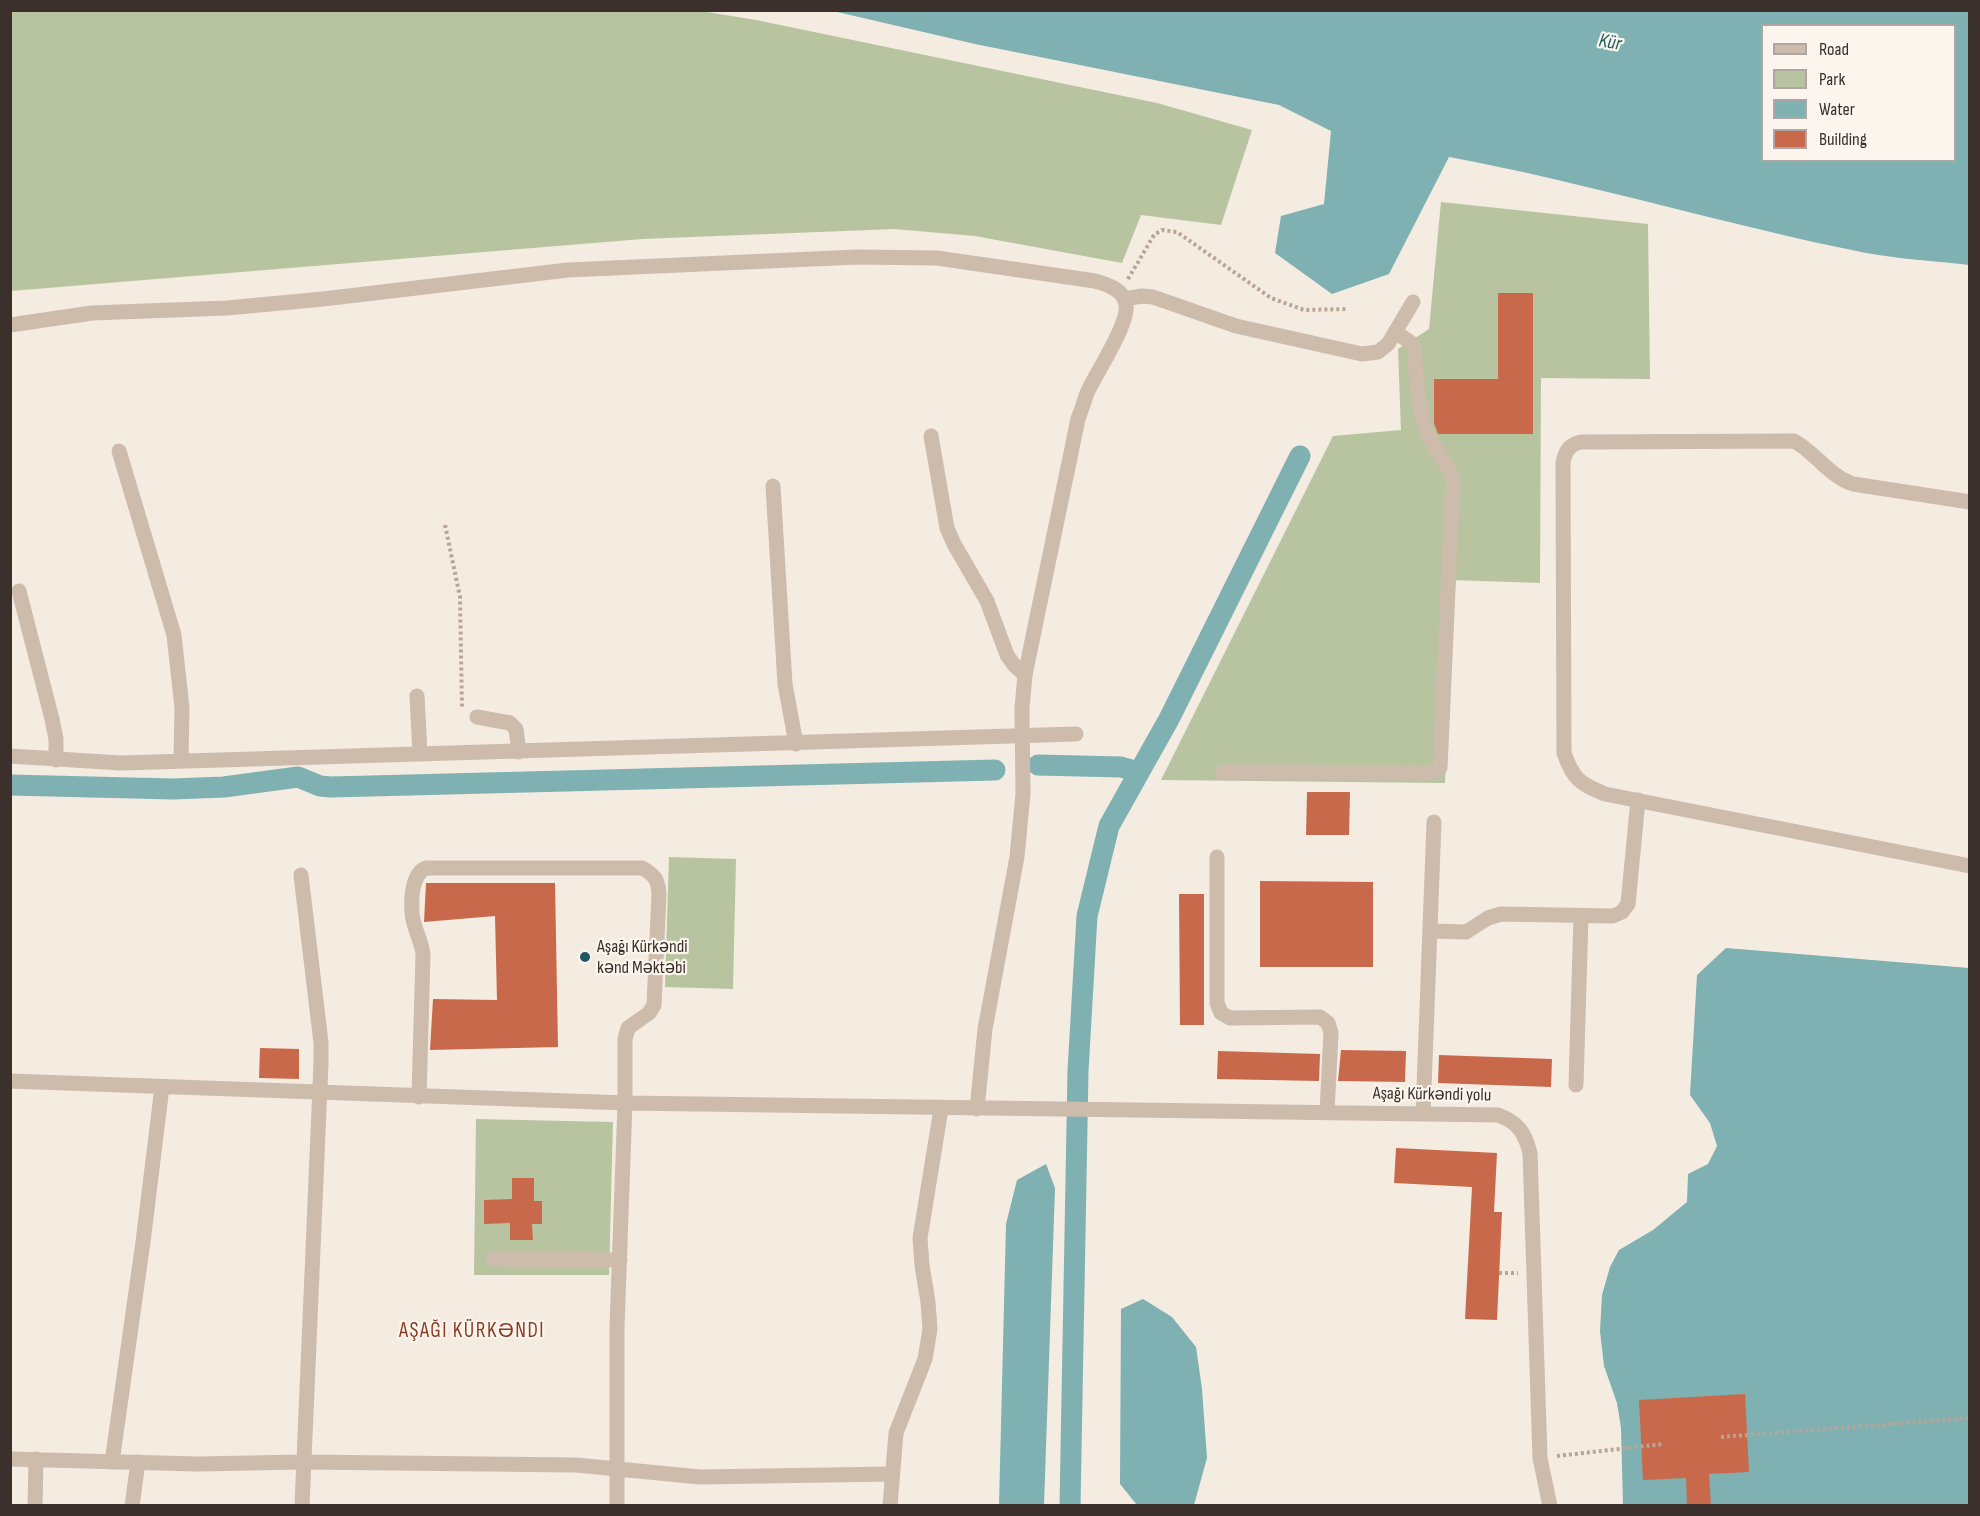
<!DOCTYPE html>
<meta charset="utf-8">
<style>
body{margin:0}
#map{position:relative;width:1980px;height:1516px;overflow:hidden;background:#f4ebe1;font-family:"Sofia Sans Condensed",sans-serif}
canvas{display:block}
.frame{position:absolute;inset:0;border:12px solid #3b302b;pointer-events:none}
.legend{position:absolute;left:1761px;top:24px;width:195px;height:138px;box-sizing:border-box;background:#fbf5ee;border:2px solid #aea6a0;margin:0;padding:8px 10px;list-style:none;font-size:18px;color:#3b302b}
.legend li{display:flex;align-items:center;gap:12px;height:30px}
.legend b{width:30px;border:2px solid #aea6a0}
</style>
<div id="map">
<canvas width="1980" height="1516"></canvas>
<div class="frame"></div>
<ul class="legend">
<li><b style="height:8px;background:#cdbbac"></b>Road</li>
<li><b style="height:16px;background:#b8c4a0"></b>Park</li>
<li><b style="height:16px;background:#7fb0b2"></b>Water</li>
<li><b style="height:16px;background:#c8694b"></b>Building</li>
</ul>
</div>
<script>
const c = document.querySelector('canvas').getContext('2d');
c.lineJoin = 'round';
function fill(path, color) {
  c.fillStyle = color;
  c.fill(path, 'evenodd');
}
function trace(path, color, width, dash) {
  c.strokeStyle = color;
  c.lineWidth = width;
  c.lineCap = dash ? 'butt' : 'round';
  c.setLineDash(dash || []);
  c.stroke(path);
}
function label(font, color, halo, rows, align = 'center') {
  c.font = font + ' "Sofia Sans Condensed",sans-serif';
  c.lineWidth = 4.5;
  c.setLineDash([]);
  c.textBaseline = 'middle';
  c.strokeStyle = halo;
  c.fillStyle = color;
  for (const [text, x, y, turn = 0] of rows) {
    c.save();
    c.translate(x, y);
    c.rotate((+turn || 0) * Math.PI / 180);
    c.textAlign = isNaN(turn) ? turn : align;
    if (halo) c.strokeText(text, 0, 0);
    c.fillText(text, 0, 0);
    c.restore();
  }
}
const green = new Path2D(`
 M11,10L701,11L756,20L1157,103L1252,130L1221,225L1141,215L1122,263L975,236L894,229L642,239L11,291Z
 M1441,202L1648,224L1650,379L1541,378L1540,583L1452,580L1445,783L1161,780L1333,436L1401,430L1398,349L1429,329Z
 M669,857L736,859L733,989L665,987Z
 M476,1119L613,1122L609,1275H474Z`);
const water = new Path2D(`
 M833,11H1969V265C1935,261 1899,259 1866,253C1726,225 1589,183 1449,157L1389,274L1332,294L1275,253L1281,216L1324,204L1331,131L1279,105L975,44ZM1762,26H1954V160H1762Z
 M1726,948L1969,968V1505H1623L1621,1428L1617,1403L1604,1366L1600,1331L1602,1295L1610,1267L1619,1250L1653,1230L1687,1202L1688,1174L1708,1164L1717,1146L1710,1123L1690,1095L1697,975Z
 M1046,1164L1055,1188L1044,1505H999L1006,1224L1017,1180Z
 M1143,1299L1172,1317L1196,1347L1202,1389L1207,1458L1194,1505H1137L1120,1484L1121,1309Z`);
const canal = new Path2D(`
 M1038,765L1121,767L1139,772
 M10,785L173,789L224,787L298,777L320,786L331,787L995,770
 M1070,1506L1078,1071L1087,916L1109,826L1169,719L1300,456`);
const building = new Path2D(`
 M1498,293H1533V434H1438L1434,423V379H1498Z
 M1307,792H1350L1349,835H1306Z
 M1260,881L1373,882V967H1260Z
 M426,883H555L558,1047L430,1050L433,999L497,1000L495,916L424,922Z
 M1179,894H1204V1025H1180Z
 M260,1048L299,1049V1079L259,1078Z
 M1341,1050L1406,1051L1405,1082L1338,1081Z
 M1218,1051L1320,1054L1319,1081L1217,1079Z
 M1439,1055L1552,1059L1551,1087L1438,1083Z
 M1396,1148L1497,1153L1494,1212H1502L1497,1320L1465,1319L1472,1187L1394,1183Z
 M512,1178H534V1201H542V1224H532L533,1240H510V1223L484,1224V1200L512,1199Z
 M1745,1394L1749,1472L1709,1474L1711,1506H1687L1686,1478L1643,1480L1639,1400Z`);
const path = new Path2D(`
 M1128,279L1154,235L1162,230L1177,232L1271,298L1304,310L1348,309
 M445,525L460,597L462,708
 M1499,1273H1518
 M1721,1437L1970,1418
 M1557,1456L1663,1444`);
const minor = new Path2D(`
 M1124,299L1142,296L1153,297L1236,326L1362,354L1378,352L1388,344L1413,302
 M10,325L92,313L227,308L323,299L568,270L857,257L937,258L1095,281C1106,284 1125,290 1126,305C1129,324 1096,373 1087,393C1084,402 1081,411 1078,419L1025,675L1022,708L1023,794L1017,857L985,1029L977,1109
 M931,436L947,528L954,544L987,601L1007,655L1014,665L1025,675
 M119,451L174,635L182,708L181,761
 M773,486L785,684L796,744
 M1970,502L1853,484C1829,476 1816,453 1794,441L1581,442C1569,445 1566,450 1563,462L1564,753C1573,779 1580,784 1605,794L1970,866
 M19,591L52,719L56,739V760
 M417,696L420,754
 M477,717L510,723L516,729L519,752
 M10,756L121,763L1076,734
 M1222,772L1427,773L1435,772L1440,768L1453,479C1448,462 1434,450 1427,433C1417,407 1417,376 1414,348L1410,342L1395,332
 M1217,857V1003L1221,1013L1230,1018L1320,1017L1328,1023L1331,1033L1327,1112
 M301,875L321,1043V1063L302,1506
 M1430,931L1466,932L1488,918L1501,914L1613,916L1622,912L1628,904L1638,800
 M10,1081L625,1103L1498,1115C1518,1122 1525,1133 1530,1153L1540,1458L1550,1506
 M1576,1085L1581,916
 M419,1097L423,955C422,940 412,926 412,912C411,898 412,874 426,868H642C655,875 658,880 659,894L654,1005L649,1013L628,1028L625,1039V1103L617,1327V1506
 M1423,1114L1434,822
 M493,1259L620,1260
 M10,1459L197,1464L303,1462L576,1465L700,1477L891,1474
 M112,1462L143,1242L162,1087
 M35,1506L36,1459
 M132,1506L138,1462
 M890,1506L896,1433L925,1359L930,1329L928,1302L922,1265L920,1238L941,1109`);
const markers = [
 [585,957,6,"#1f5a5e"]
];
const poiNames = [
 ["Aşağı Kürkəndi",597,947],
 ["kənd Məktəbi",597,968]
];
const streetNames = [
 ["Aşağı Kürkəndi yolu",1432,1095,1]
];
const waterNames = [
 ["Kür",1610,43,10]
];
const quarterNames = [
 ["AŞAĞI KÜRKƏNDI",472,1332]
];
fill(green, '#b8c4a0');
fill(water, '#7fb0b2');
trace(canal, '#7fb0b2', 21);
fill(building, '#c8694b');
trace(path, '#b9a596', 4, [3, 3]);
trace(minor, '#cdbbac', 15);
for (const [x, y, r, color] of markers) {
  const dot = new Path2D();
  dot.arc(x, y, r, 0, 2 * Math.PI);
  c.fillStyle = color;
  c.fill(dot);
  trace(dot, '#fbf5ee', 2);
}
label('18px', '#3b302b', '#fbf5ee', poiNames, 'left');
label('18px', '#3b302b', '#fbf5ee', streetNames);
label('italic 20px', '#1f5a5e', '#fbf5ee', waterNames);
c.letterSpacing = '1.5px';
label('21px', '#8c3b22', '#fbf5ee', quarterNames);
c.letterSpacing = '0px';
</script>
